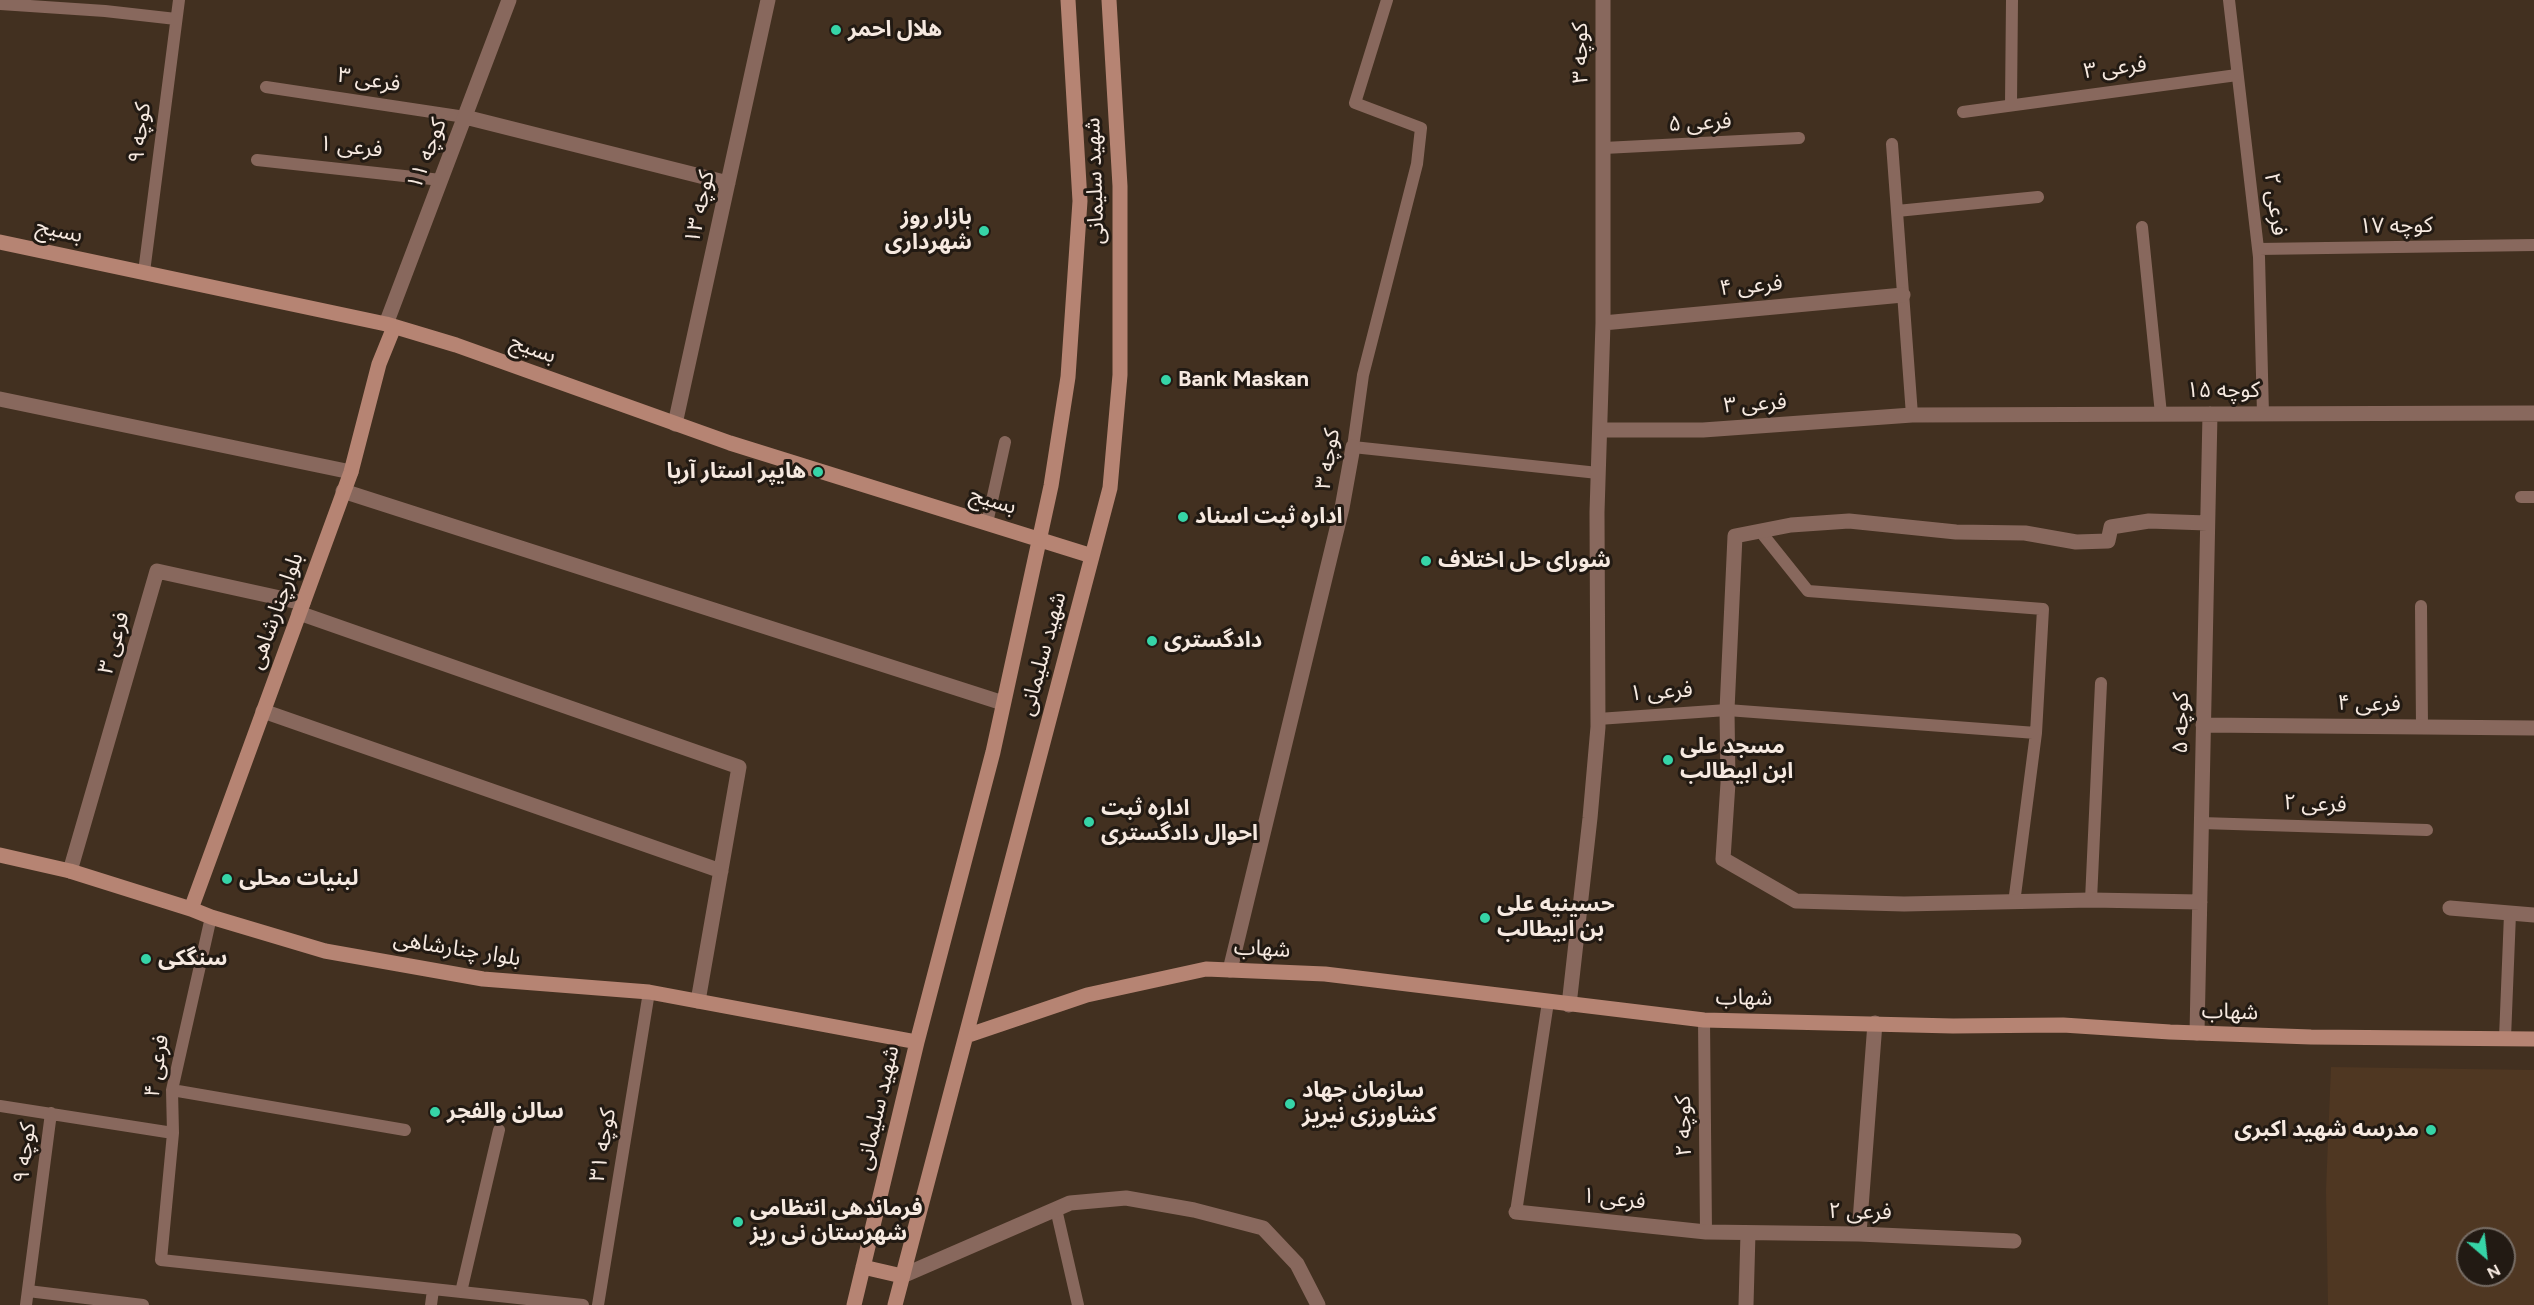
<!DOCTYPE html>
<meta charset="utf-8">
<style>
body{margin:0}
#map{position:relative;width:2534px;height:1305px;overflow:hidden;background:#423020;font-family:Figtree,sans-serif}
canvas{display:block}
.north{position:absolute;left:2456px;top:1227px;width:60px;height:60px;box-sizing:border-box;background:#221a13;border:2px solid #776d65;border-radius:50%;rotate:152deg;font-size:16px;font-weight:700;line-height:24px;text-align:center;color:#f6e9e0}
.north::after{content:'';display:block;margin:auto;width:21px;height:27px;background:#36d4a7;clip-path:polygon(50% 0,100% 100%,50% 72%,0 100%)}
</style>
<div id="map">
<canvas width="2534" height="1305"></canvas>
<div class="north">N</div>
</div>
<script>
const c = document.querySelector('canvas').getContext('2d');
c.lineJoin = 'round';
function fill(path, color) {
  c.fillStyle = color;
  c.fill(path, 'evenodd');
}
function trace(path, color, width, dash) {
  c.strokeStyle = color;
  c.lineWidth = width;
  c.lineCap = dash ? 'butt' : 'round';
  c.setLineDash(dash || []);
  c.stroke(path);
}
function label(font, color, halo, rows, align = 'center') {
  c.font = font + ' Figtree,"Noto Sans Arabic",sans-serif';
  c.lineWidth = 6;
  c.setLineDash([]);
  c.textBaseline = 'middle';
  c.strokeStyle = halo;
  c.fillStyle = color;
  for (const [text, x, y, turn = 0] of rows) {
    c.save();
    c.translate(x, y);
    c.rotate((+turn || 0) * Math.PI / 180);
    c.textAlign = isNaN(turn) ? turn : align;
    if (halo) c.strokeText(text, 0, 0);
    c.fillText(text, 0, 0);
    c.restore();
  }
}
const built = new Path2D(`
 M2331,1067L2534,1070V1305H2328L2326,1190ZM2468,1239H2504V1275H2468Z`);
const lane = new Path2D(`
 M1387,0L1355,103L1421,128L1417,164L1363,375L1353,447L1598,473
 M2229,0L2259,257L2263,414
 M0,4L105,11L176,19
 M266,87L465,117
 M2011,104L2012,0
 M1963,112L2237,75
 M1892,144L1912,415
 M1604,148L1799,138
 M257,160L441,180
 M1897,211L2038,197
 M2142,227L2161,414
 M2258,249L2534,245
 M144,272L179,0
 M2521,497H2534
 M987,523L1005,442
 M1760,531L1808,591L2043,609L2036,733L2014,903
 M2421,606L2422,727
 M1598,719L1727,710L2036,733
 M2201,823L2427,830
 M2091,900L2101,683
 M211,917L172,1090L173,1133L161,1260L583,1305
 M1704,1020L1706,1232
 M2505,1038L2510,914
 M172,1090L405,1130
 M0,1106L173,1133
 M1056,1209L1078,1305
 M1516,1212L1548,1002
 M28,1291L143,1305
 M461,1292L499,1130
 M26,1305L51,1113
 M431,1305L433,1290
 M598,1305L649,992`);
const street = new Path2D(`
 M465,117L728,183
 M1603,323L1903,295
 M386,324L509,0
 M0,399L351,472
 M675,424L768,0
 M1600,430H1703L1912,415L2534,413
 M343,491L1003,703
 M299,613L739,767L698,1001
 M263,711L721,871
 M2203,725L2534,728
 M70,871L157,571L303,603
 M2200,902L2091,900L1904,904L1796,901L1723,859L1728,783L1727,710L1735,536L1791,525L1849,521L1956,532L2025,533L2076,542L2108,541L2111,527L2149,521L2207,523
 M2450,908L2534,915
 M1230,970L1342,508L1353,447
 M1569,1005L1590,818L1598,727L1597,512L1603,323V0
 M2197,1033L2210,414
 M1516,1212L1706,1232L1859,1234L2014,1241
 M1859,1234L1875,1023
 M902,1276L1070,1203L1126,1198L1194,1210L1263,1228L1297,1264L1318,1305
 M1746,1305L1748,1233`);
const secondary = new Path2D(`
 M0,242L386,324L456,345L730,443L1092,556
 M0,855L70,871L191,909L211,917L325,951L483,979L649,992L917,1042
 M191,909L351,472L379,364L394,327
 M966,1036L1087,995L1206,969L1325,974L1704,1020L1953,1026L2063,1025L2170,1032L2311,1037L2534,1039
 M863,1267L902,1276
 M854,1305L917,1042L993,752L1051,486L1068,377L1080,201L1068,0
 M895,1305L1110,488L1120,375V186L1109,0`);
const markers = [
 [836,30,6,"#36d4a7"],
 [984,231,6,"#36d4a7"],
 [1166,380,6,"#36d4a7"],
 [818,472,6,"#36d4a7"],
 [1183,517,6,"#36d4a7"],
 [1426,561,6,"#36d4a7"],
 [1152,641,6,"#36d4a7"],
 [1668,760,6,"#36d4a7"],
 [1089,822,6,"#36d4a7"],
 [227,879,6,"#36d4a7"],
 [1485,918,6,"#36d4a7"],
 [146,959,6,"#36d4a7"],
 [1290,1104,6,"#36d4a7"],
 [435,1112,6,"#36d4a7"],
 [2431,1130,6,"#36d4a7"],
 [738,1222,6,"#36d4a7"]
];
const poiNames = [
 ["هلال احمر",848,30],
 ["بازار روز",972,218,"right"],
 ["شهرداری",972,243,"right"],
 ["Bank Maskan",1178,380],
 ["هایپر استار آریا",806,472,"right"],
 ["اداره ثبت اسناد",1195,517],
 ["شورای حل اختلاف",1438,561],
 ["دادگستری",1164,641],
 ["مسجد علی",1680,747],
 ["ابن ابیطالب",1680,772],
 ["اداره ثبت",1101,809],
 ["احوال دادگستری",1101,834],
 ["لبنیات محلی",239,879],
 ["حسینیه علی",1497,905],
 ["بن ابیطالب",1497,930],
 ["سنگکی",158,959],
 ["سازمان جهاد",1302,1091],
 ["کشاورزی نیریز",1302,1116],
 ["سالن والفجر",447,1112],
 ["مدرسه شهید اکبری",2419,1130,"right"],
 ["فرماندهی انتظامی",750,1209],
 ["شهرستان نی ریز",750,1234]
];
const streetNames = [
 ["کوچه ۳",1581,53,-90],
 ["فرعی ۳",2115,68,-7],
 ["فرعی ۳",369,80,9],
 ["فرعی ۵",1700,123,-3],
 ["کوچه ۹",140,133,-83],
 ["فرعی ۱",351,147,6],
 ["کوچه ۱۱",427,154,-69],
 ["شهید سلیمانی",1095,181,-92],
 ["فرعی ۲",2275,204,83],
 ["کوچه ۱۳",700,207,-78],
 ["کوچه ۱۷",2396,226,-1],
 ["بسیج",59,231,12],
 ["فرعی ۴",1751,286,-5],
 ["بسیج",533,349,20],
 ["کوچه ۱۵",2223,391],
 ["فرعی ۳",1755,404,-4],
 ["کوچه ۳",1328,459,-81],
 ["بسیج",993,501,17],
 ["بلوارچنارشاهی",276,611,-70],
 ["فرعی ۳",114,643,-74],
 ["شهید سلیمانی",1043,654,-75],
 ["فرعی ۱",1661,692,-4],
 ["فرعی ۴",2369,704,1],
 ["کوچه ۵",2181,723,-89],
 ["فرعی ۲",2315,804,2],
 ["بلوار چنارشاهی",457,949,9],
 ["شهاب",1262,949,3],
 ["شهاب",1744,998,1],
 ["شهاب",2230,1012,2],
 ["فرعی ۴",157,1066,-81],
 ["شهید سلیمانی",878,1108,-77],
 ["کوچه ۲",1684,1126,-91],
 ["کوچه ۳۱",603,1145,-81],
 ["کوچه ۹",25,1153,-83],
 ["فرعی ۱",1614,1199,6],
 ["فرعی ۲",1860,1212,1]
];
fill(built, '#4f3722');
trace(lane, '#88685d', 12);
trace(street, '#88685d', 15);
trace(secondary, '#b68473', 15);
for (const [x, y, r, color] of markers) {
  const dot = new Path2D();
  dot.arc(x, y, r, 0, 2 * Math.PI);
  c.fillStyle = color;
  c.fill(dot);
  trace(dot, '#221a13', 2);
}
label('bold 22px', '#f6e9e0', '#221a13', poiNames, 'left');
label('22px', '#f6e9e0', '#221a13', streetNames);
</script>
